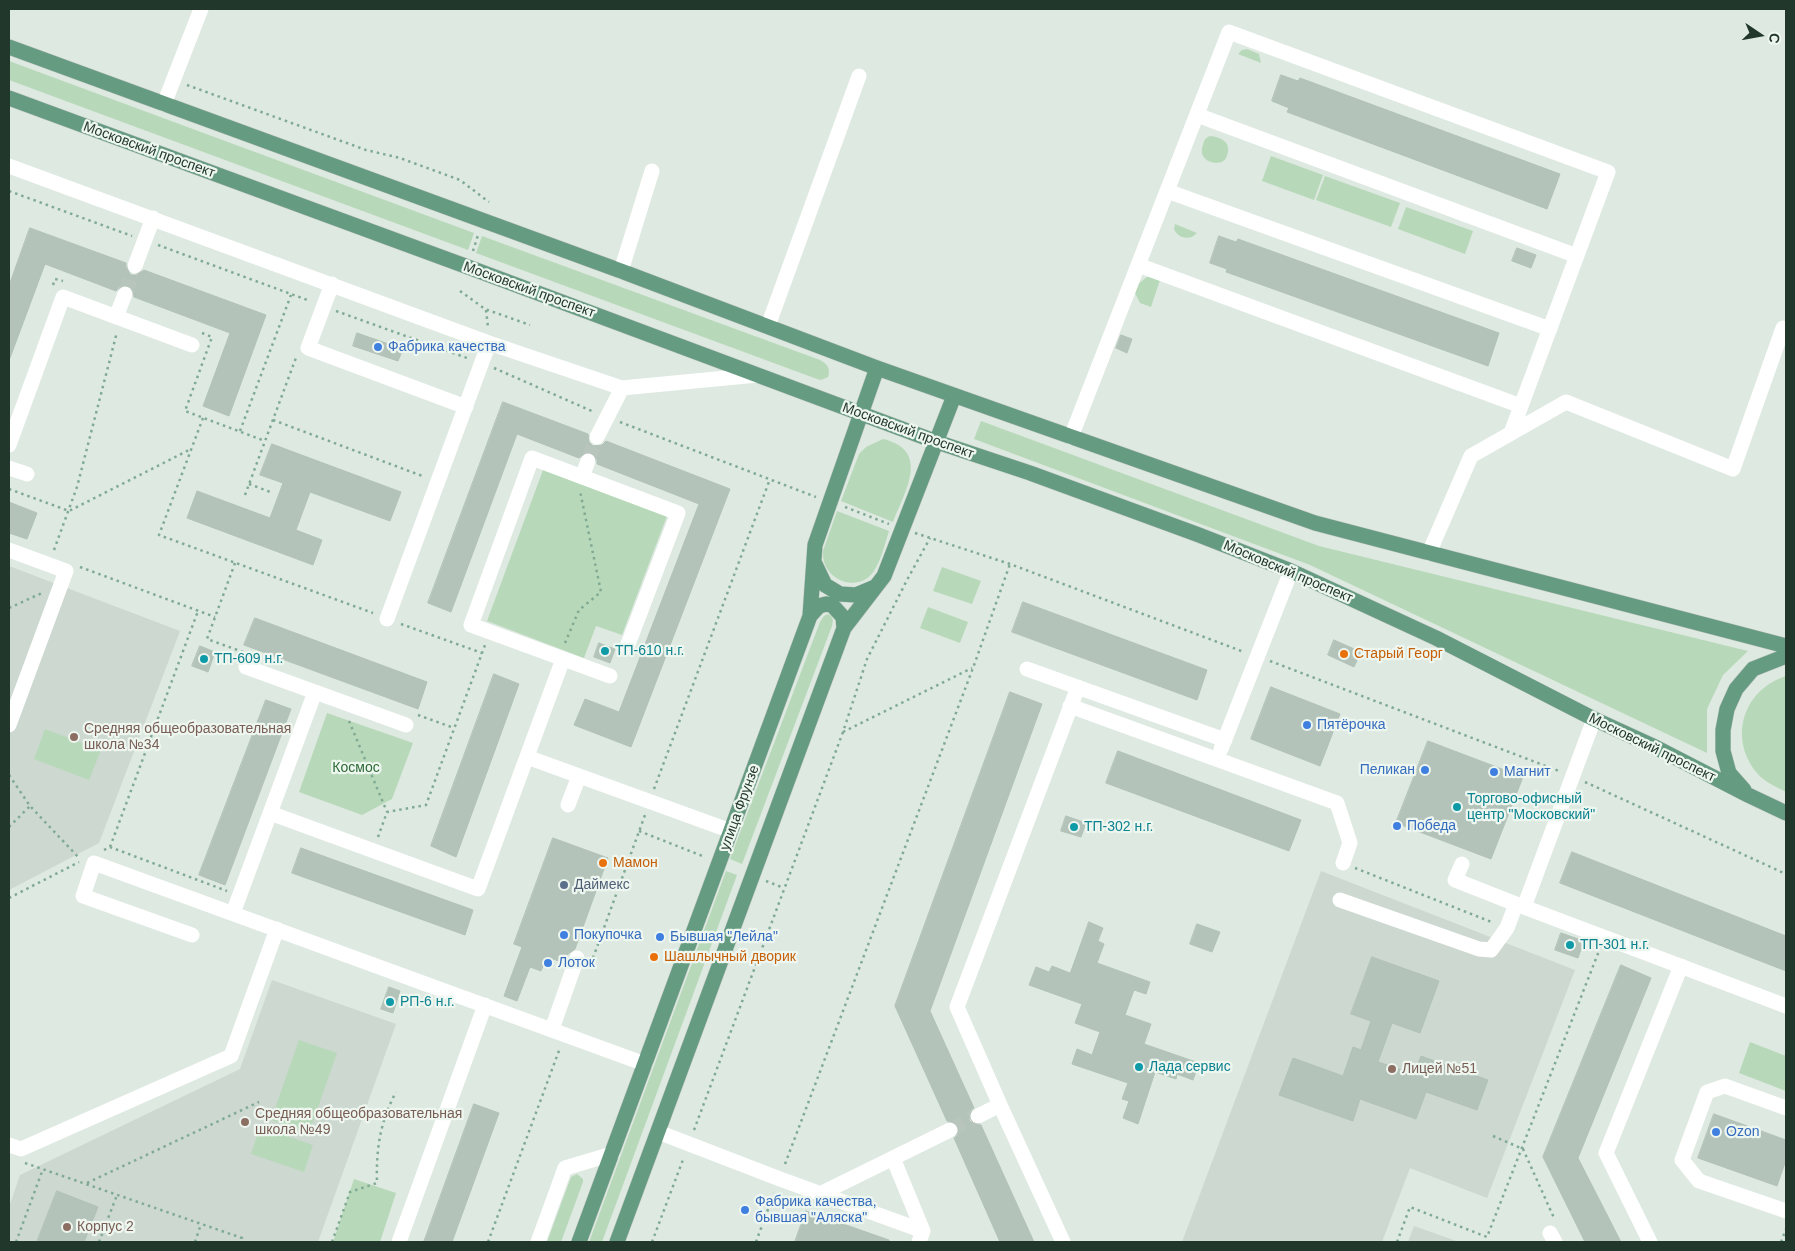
<!DOCTYPE html>
<meta charset="utf-8">
<style>
body{margin:0}
#map{position:relative;width:1795px;height:1251px;overflow:hidden;background:#dee9e1;font-family:Helvetica,sans-serif}
canvas{display:block}
.frame{position:absolute;inset:0;border:10px solid #21372c;pointer-events:none}
.north{position:absolute;left:1735px;top:10px;width:50px;height:50px;-webkit-text-stroke:4px #eef6f0;paint-order:stroke;rotate:102deg;font-size:14px;font-weight:700;line-height:20px;text-align:center;color:#21372c}
.north::after{content:'';display:block;margin:auto;width:18px;height:22px;background:#21372c;clip-path:polygon(50% 0,100% 100%,50% 72%,0 100%)}
</style>
<div id="map">
<canvas width="1795" height="1251"></canvas>
<div class="frame"></div>
<div class="north">С</div>
</div>
<script>
const c = document.querySelector('canvas').getContext('2d');
c.lineJoin = 'round';
function fill(path, color) {
  c.fillStyle = color;
  c.fill(path, 'evenodd');
}
function trace(path, color, width, dash) {
  c.strokeStyle = color;
  c.lineWidth = width;
  c.lineCap = dash ? 'butt' : 'round';
  c.setLineDash(dash || []);
  c.stroke(path);
}
function label(font, color, halo, rows, align = 'center') {
  c.font = font + ' Helvetica,sans-serif';
  c.lineWidth = 4.5;
  c.setLineDash([]);
  c.textBaseline = 'middle';
  c.strokeStyle = halo;
  c.fillStyle = color;
  for (const [text, x, y, turn = 0] of rows) {
    c.save();
    c.translate(x, y);
    c.rotate((+turn || 0) * Math.PI / 180);
    c.textAlign = isNaN(turn) ? turn : align;
    if (halo) c.strokeText(text, 0, 0);
    c.fillText(text, 0, 0);
    c.restore();
  }
}
const built = new Path2D(`
 M9,566L180,631L99,843L9,890Z
 M1321,871L1575,970L1487,1198L1410,1168L1382,1242H1182Z
 M272,980L396,1024L318,1242H9V1207L20,1175L240,1069Z
 M1414,1226L1459,1242H1408Z`);
const green = new Path2D(`
 M1247,49L1259,54L1261,63L1238,54L1242,50Z
 M9,61L474,233L468,250L9,80Z
 M1210,136C1223,137 1233,144 1226,158C1221,168 1196,162 1203,145C1204,140 1205,138 1210,136Z
 M1271,156L1323,175L1314,200L1262,181Z
 M1325,176L1400,203L1391,227L1316,200Z
 M1406,207L1473,231L1465,254L1398,229Z
 M1175,224L1197,233L1192,237C1184,239 1178,237 1174,229Z
 M482,236L820,360C827,364 831,368 828,377L821,380L817,379L476,253Z
 M1147,277H1151L1160,280L1151,307L1140,303L1135,293L1138,284Z
 M981,421L1319,546L1748,651L1723,675L1707,709V753L1310,565L974,439Z
 M883,439C931,450 905,492 893,522L841,501L859,454L866,447Z
 M543,470L667,516L622,635L596,626L584,658L487,621Z
 M837,511L889,531C885,544 881,560 874,571C859,594 821,581 823,551Z
 M942,567L981,581L972,604L933,591Z
 M928,607L968,622L960,643L920,628Z
 M828,614L831,616L833,620L832,626L742,864L730,859L820,622L824,616Z
 M1786,676V792C1777,787 1764,782 1757,773C1728,738 1743,690 1786,676Z
 M327,713L413,743L392,799L362,815L299,792Z
 M45,729L101,750L89,780L34,759Z
 M726,871L737,875L602,1242H589Z
 M299,1040L337,1053L309,1133L271,1120Z
 M1750,1042L1786,1056V1091L1739,1073Z
 M260,1127L313,1145L304,1172L251,1154Z
 M577,1174L583,1179V1182L561,1242H547L571,1177Z
 M354,1179L396,1193L380,1242H333Z`);
const building = new Path2D(`
 M1281,75L1298,81L1300,78L1560,174L1547,209L1287,112L1289,108L1272,101Z
 M30,228L126,263V268L131,275H137L144,270L266,315L229,416L203,406L230,333L134,297L133,289L128,285L120,286L116,291L45,264L10,358H9V286Z
 M1219,236L1236,242L1238,239L1499,333L1488,366L1226,272L1227,269L1210,263Z
 M1517,248L1536,255L1531,268L1512,261Z
 M357,333L403,349L398,361L353,346Z
 M1121,335L1132,339L1127,353L1116,348Z
 M503,402L588,434L589,442L593,446L602,445L606,441L730,489L631,747L574,725L585,699L619,712L699,504L597,464V459L592,452H586L579,458L517,434L451,612L428,603Z
 M272,444L401,492L390,521L310,492L296,530L322,540L313,565L187,518L197,491L270,518L283,483L260,475Z
 M9,502L37,513L27,539L9,533Z
 M1023,602L1207,670L1197,700L1012,632Z
 M255,618L427,682L418,709L244,645Z
 M1334,640L1361,652L1354,667L1328,655Z
 M599,643L615,649L610,663L594,657Z
 M200,646L215,652L208,672L192,666Z
 M494,674L519,684L456,857L431,846Z
 M1271,687L1340,714L1320,766L1251,739Z
 M1010,692L1042,704L930,1011L974,1108L970,1111L969,1120L973,1124L981,1125L1034,1242H1000L954,1138L958,1135L959,1126L955,1122L947,1121L895,1006Z
 M266,700L291,709L225,885L199,875Z
 M1428,741L1523,777L1491,859L1396,823Z
 M1118,751L1301,820L1289,851L1106,783Z
 M1066,816L1086,823L1081,837L1061,831Z
 M553,838L608,858L575,949L568,954L565,963L547,957L541,971L530,967L517,1001L504,996L522,947L514,944Z
 M301,848L473,910L465,935L292,873Z
 M1572,852L1786,936V971L1560,883Z
 M1089,922L1103,928L1098,941L1104,944L1097,963L1150,982L1146,994L1134,990L1125,1015L1151,1024L1144,1044L1199,1063L1193,1080L1177,1074L1176,1079L1155,1072L1138,1124L1123,1118L1129,1101L1122,1099L1128,1083L1072,1064L1077,1049L1092,1055L1100,1032L1075,1023L1082,1004L1029,985L1036,967L1049,972L1052,966L1070,973Z
 M1197,924L1220,932L1212,952L1190,944Z
 M1561,933L1584,941L1578,958L1555,950Z
 M1372,957L1439,981L1420,1033L1392,1023L1378,1062L1414,1074L1421,1056L1488,1080L1477,1110L1426,1092L1416,1119L1360,1099L1353,1121L1279,1095L1293,1058L1343,1076L1353,1047L1361,1050L1371,1021L1351,1014Z
 M1621,965L1651,978L1578,1158L1621,1242H1585L1543,1157Z
 M389,987L400,991L393,1013L381,1009Z
 M474,1104L499,1113L452,1242H424Z
 M1714,1114L1786,1140V1160L1777,1186L1698,1158Z
 M57,1191L98,1207L84,1242H37Z
 M806,1211L889,1240V1242H795Z`);
const minorTunnel = new Path2D(`
 M125,294L135,266
 M588,461L597,437
 M950,1130L978,1116`);
const path = new Path2D(`
 M187,85L366,150L400,158L460,180L489,202
 M9,191L132,236
 M158,245L310,301
 M473,251L478,235
 M53,285L55,279L63,281
 M460,291L485,309L530,325
 M486,310L488,327
 M336,311L467,358
 M202,333L212,337L185,411L265,441
 M494,368L594,412
 M203,418L159,535L373,613
 M273,420L425,477
 M620,422L816,497
 M240,431L291,295
 M249,484L273,493
 M9,489L69,511L191,449
 M245,495L297,355
 M845,507L889,524
 M915,533L1010,564L1244,652
 M54,550L77,487L117,332
 M235,563L207,639L243,652
 M80,567L215,617
 M9,608L42,593
 M401,624L482,653
 M565,643L579,610L601,592L580,491
 M1270,661L1559,771
 M418,715L454,728
 M349,721L387,812
 M843,732L972,668
 M9,775L30,806L80,859
 M1585,782L1786,874
 M654,789L770,479
 M9,827L30,806
 M639,831L705,857
 M378,837L387,812L426,805L485,645
 M110,847L198,611
 M104,850L110,847L227,891
 M1355,868L1494,923
 M766,881L784,888
 M9,898L79,862
 M593,958L645,815
 M694,1130L843,732L867,659L907,580L930,538
 M1493,1136L1523,1149L1554,1218
 M25,1163L242,1238L240,1242
 M785,1164L973,668L1010,564
 M87,1183L259,1102
 M16,1242L43,1169
 M99,1242L117,1195
 M195,1242L201,1224
 M332,1242L350,1192L377,1183C376,1149 380,1122 396,1092
 M488,1242L560,1048
 M652,1242L684,1157
 M756,1242L774,1193
 M1397,1242L1410,1207L1487,1237L1599,951
 M1781,1242L1786,1229`);
const minor = new Path2D(`
 M164,104L201,9
 M1197,115L1577,256
 M9,166L489,343L622,388L757,375
 M1167,191L1550,329
 M1138,265L1521,406
 M135,266L153,218
 M621,271L652,171
 M332,284L308,348L466,407
 M116,317L125,294
 M768,326L859,76
 M597,437L622,388
 M1071,437L1229,32L1608,172L1511,433
 M9,445L63,297L192,345
 M9,468L27,474
 M582,477L588,461
 M9,550L66,571L9,725
 M1429,553L1471,456L1566,402L1733,469L1783,328
 M387,619L489,343
 M246,667L406,725
 M1027,669L1225,740
 M610,676L471,625L532,458L678,513L627,647
 M1070,706L1337,803L1350,843L1343,863
 M1221,749L1291,571
 M527,757L731,831
 M568,805L579,776
 M270,813L478,889L563,659
 M1462,864L1455,880L1516,904
 M1340,900L1479,949L1491,950L1507,928L1516,904L1786,1006
 M1524,907L1594,719
 M233,913L315,692
 M192,935L83,896L94,863L645,1064
 M552,1029L577,958
 M1786,1108L1725,1086L1707,1092L1682,1160L1699,1181L1786,1211
 M978,1116L1000,1105
 M658,1132L780,1179L923,1231
 M9,1145L21,1149L231,1056L277,929
 M893,1158L923,1231L919,1242
 M820,1194L950,1130
 M1550,1233L1555,1242
 M399,1242L485,1005
 M538,1242L565,1168L612,1154
 M1063,1242L1000,1105L957,1007L1078,687
 M1650,1242L1606,1153L1681,966`);
const major = new Path2D(`
 M9,47L621,271L877,368L1315,523L1786,646
 M9,98L468,267L937,442L1030,473L1199,535L1291,571L1436,638L1594,719L1653,746L1748,795L1786,813
 M815,564L825,585L840,594L856,595L875,587
 M810,616L819,606L826,604L832,605L843,617L844,628
 M1744,790L1729,773L1723,751V730L1727,709L1736,689L1753,669L1786,656
 M579,1242L810,616L815,545L877,368
 M617,1242L844,628L884,576L954,396`);
const markers = [
 [378,347,5,"#3f7fe0"],
 [605,651,5,"#0f9aa8"],
 [1344,654,5,"#e8710a"],
 [204,659,5,"#0f9aa8"],
 [1307,725,5,"#3f7fe0"],
 [74,737,5,"#8d6e63"],
 [1425,770,5,"#3f7fe0"],
 [1494,772,5,"#3f7fe0"],
 [1457,807,5,"#0f9aa8"],
 [1397,826,5,"#3f7fe0"],
 [1074,827,5,"#0f9aa8"],
 [603,863,5,"#e8710a"],
 [564,885,5,"#5c6f8a"],
 [564,935,5,"#3f7fe0"],
 [660,937,5,"#3f7fe0"],
 [1570,945,5,"#0f9aa8"],
 [654,957,5,"#e8710a"],
 [548,963,5,"#3f7fe0"],
 [390,1002,5,"#0f9aa8"],
 [1139,1067,5,"#0f9aa8"],
 [1392,1069,5,"#8d6e63"],
 [245,1122,5,"#8d6e63"],
 [1716,1132,5,"#3f7fe0"],
 [745,1210,5,"#3f7fe0"],
 [67,1227,5,"#8d6e63"]
];
const streetNames = [
 ["Московский проспект",149,150,20],
 ["Московский проспект",529,290,20],
 ["Московский проспект",908,431,20],
 ["Московский проспект",1288,572,23],
 ["Московский проспект",1652,748,26],
 ["улица Фрунзе",740,808,-70]
];
const shopNames = [
 ["Фабрика качества",388,347],
 ["Пятёрочка",1317,725],
 ["Пеликан",1415,770,"right"],
 ["Магнит",1504,772],
 ["Победа",1407,826],
 ["Покупочка",574,935],
 ["Бывшая \"Лейла\"",670,937],
 ["Лоток",558,963],
 ["Ozon",1726,1132],
 ["Фабрика качества,",755,1202],
 ["бывшая \"Аляска\"",755,1218]
];
const cultureNames = [
 ["ТП-610 н.г.",615,651],
 ["ТП-609 н.г.",214,659],
 ["Торгово-офисный",1467,799],
 ["центр \"Московский\"",1467,815],
 ["ТП-302 н.г.",1084,827],
 ["ТП-301 н.г.",1580,945],
 ["РП-6 н.г.",400,1002],
 ["Лада сервис",1149,1067]
];
const foodNames = [
 ["Старый Георг",1354,654],
 ["Мамон",613,863],
 ["Шашлычный дворик",664,957]
];
const educationNames = [
 ["Средняя общеобразовательная",84,729],
 ["школа №34",84,745],
 ["Лицей №51",1402,1069],
 ["Средняя общеобразовательная",255,1114],
 ["школа №49",255,1130],
 ["Корпус 2",77,1227]
];
const parkNames = [
 ["Космос",356,768]
];
const serviceNames = [
 ["Даймекс",574,885]
];
fill(built, '#ccd8d0');
fill(green, '#b8d9b9');
fill(building, '#b4c3ba');
trace(building, '#b1c2b7', 1);
trace(minorTunnel, '#b8c5bd', 15, [15, 8]);
trace(major, '#c1c7c4', 16);
trace(path, '#80aa93', 2.5, [2.5, 4]);
trace(minor, '#fff', 15);
trace(major, '#659b80', 15);
for (const [x, y, r, color] of markers) {
  const dot = new Path2D();
  dot.arc(x, y, r, 0, 2 * Math.PI);
  c.fillStyle = color;
  c.fill(dot);
  trace(dot, '#eef6f0', 2);
}
label('14px', '#21372c', '#eef6f0', streetNames);
label('14px', '#366cbe', '#eef6f0', shopNames, 'left');
label('14px', '#0d838f', '#eef6f0', cultureNames, 'left');
label('14px', '#c56008', '#eef6f0', foodNames, 'left');
label('14px', '#785e54', '#eef6f0', educationNames, 'left');
label('14px', '#2e6b37', '#eef6f0', parkNames);
label('14px', '#4e5e75', '#eef6f0', serviceNames, 'left');
</script>
